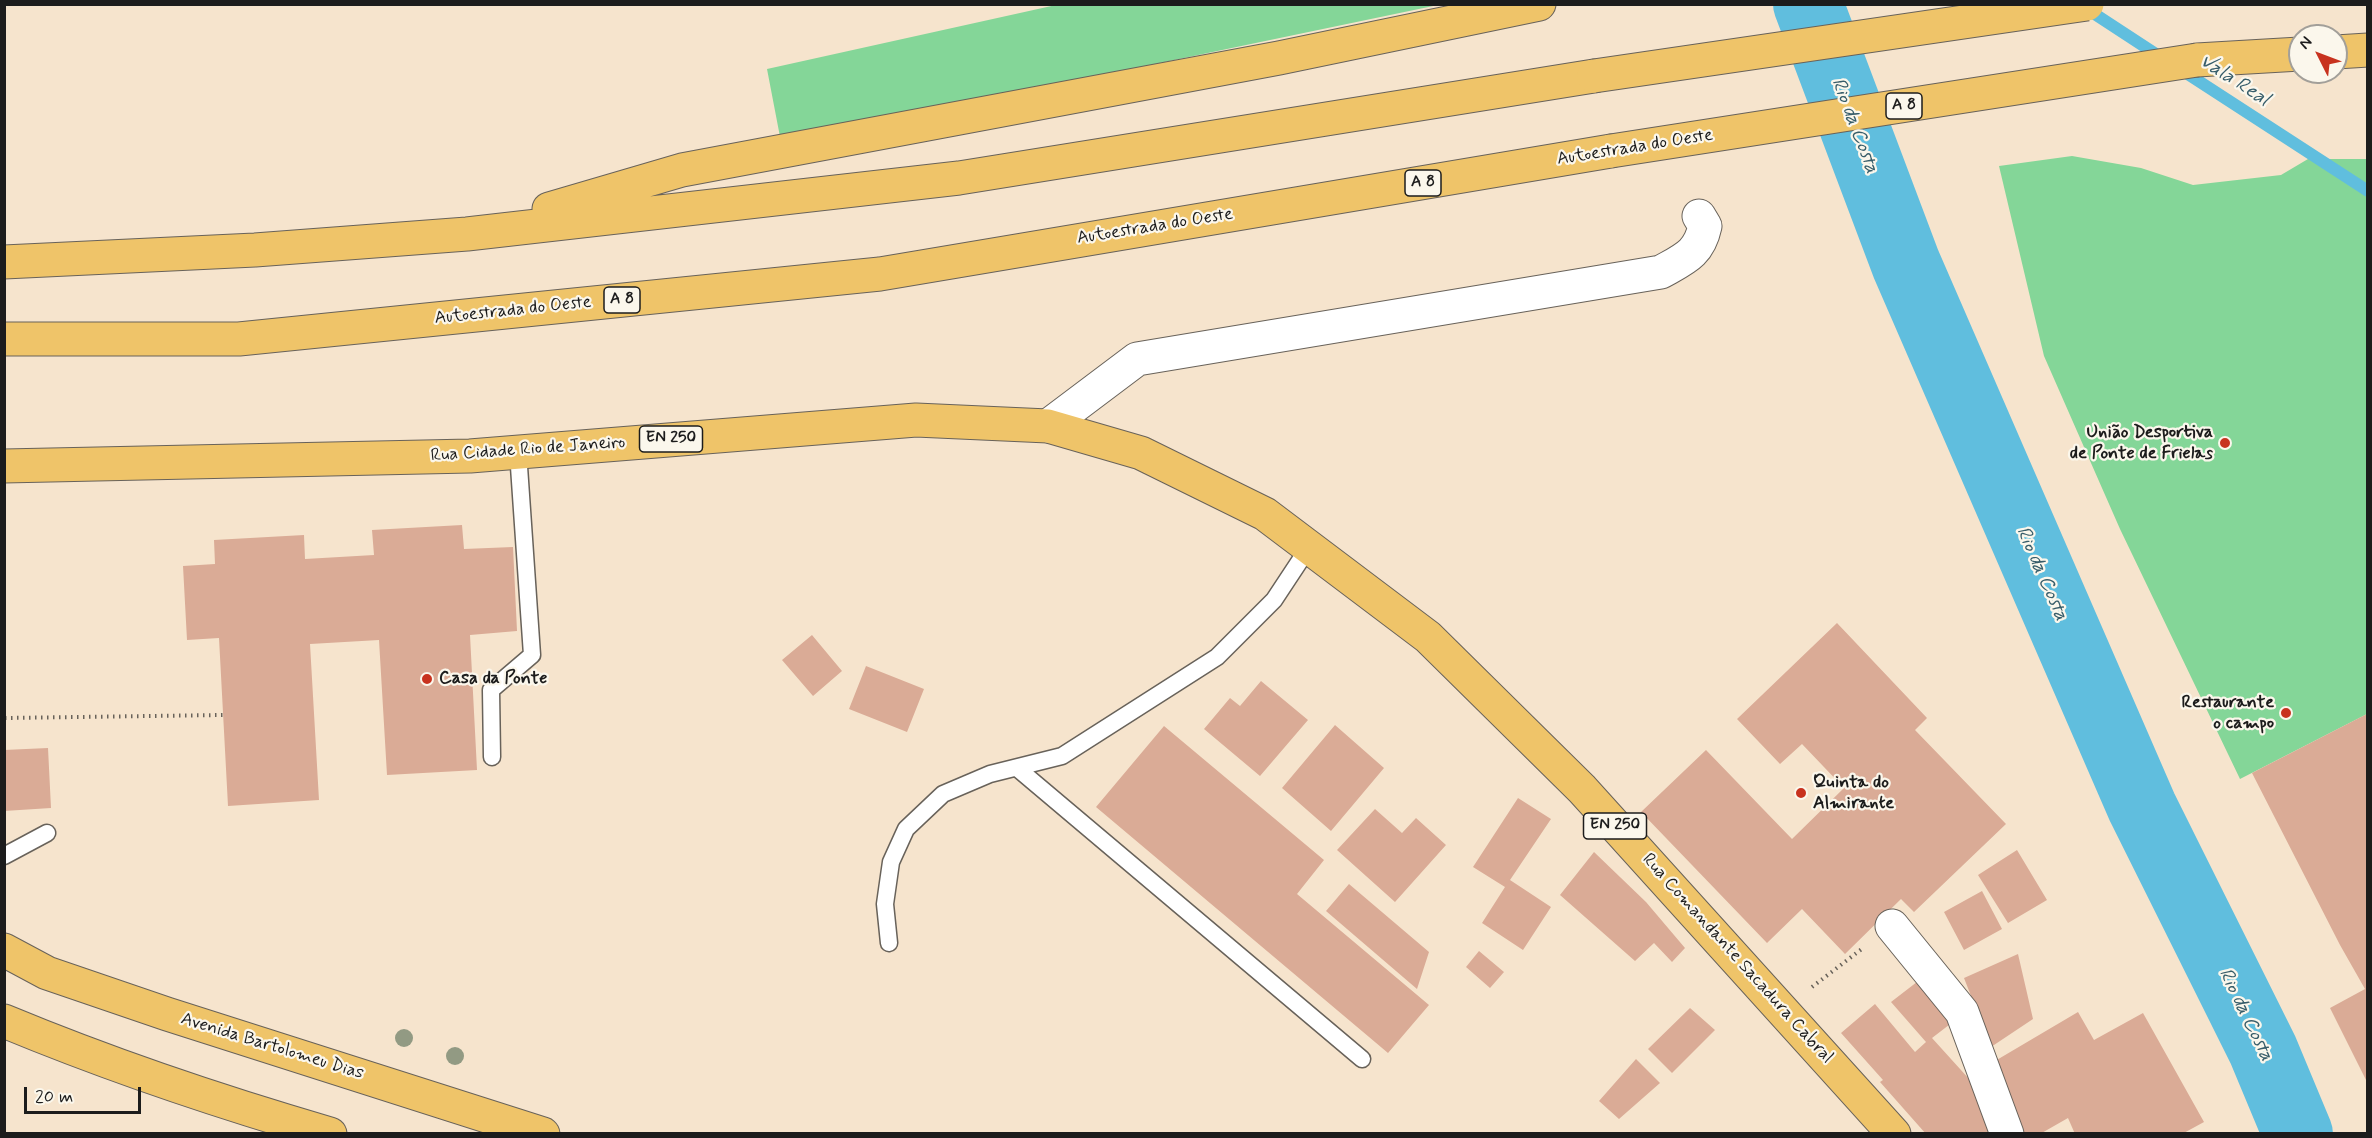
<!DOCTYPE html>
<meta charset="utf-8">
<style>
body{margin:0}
#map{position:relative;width:2372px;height:1138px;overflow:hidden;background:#f6e4cd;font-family:Mynerve,sans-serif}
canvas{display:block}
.frame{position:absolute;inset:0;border:6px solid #1c1c1c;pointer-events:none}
.north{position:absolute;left:2288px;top:24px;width:60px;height:60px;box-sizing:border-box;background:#fbf7ec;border:2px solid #a29f99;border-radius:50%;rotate:312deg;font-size:16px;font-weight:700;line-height:24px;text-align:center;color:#1c1c1c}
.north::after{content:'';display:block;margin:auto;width:21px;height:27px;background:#c8321e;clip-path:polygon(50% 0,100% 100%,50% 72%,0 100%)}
.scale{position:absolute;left:24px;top:1087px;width:117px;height:27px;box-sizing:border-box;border:3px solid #1c1c1c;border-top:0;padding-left:8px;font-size:18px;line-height:21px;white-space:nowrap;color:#1c1c1c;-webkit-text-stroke:4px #fbf7ec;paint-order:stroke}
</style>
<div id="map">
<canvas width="2372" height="1138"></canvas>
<div class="frame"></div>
<div class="north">N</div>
<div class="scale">20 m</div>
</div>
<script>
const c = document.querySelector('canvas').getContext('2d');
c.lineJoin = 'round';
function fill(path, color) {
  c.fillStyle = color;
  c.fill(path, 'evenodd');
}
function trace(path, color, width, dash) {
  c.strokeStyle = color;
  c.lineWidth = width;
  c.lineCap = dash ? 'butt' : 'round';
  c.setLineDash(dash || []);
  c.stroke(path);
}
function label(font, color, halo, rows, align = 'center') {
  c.font = font + ' Mynerve,sans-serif';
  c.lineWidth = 4.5;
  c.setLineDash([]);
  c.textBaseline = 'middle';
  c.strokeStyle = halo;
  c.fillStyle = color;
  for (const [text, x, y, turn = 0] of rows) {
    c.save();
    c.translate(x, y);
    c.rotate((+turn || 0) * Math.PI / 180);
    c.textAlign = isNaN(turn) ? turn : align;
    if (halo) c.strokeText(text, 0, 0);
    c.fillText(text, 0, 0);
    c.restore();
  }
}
const green = new Path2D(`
 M1056,5H1438L781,142L767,69Z
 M2072,156L2141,168L2193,185L2281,175L2308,159H2367V714L2240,779L2120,529L2044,356L1999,166Z`);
const stream = new Path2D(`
 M2084,7L2165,60
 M2180,69L2368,191`);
const river = new Path2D(`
 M1808,4L1906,264L2142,807L2263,1050L2298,1134`);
const building = new Path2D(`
 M462,525L464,549L513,547L517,631L470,635L477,770L387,775L379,640L310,644L319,800L228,806L219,638L187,640L183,566L215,564L214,540L304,535L305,559L374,555L372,530Z
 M1837,623L1927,718L1915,730L2006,824L1914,912L1901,899L1845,954L1802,909L1767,943L1641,812L1706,750L1792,839L1844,788L1802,744L1780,764L1737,719Z
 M812,635L842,671L813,696L782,660Z
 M866,666L924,689L907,732L849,709Z
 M1261,681L1308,720L1260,776L1204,729L1230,698L1240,706Z
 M2367,714V1082L2330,1008L2365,989L2340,945L2252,773Z
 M1335,725L1384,768L1331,831L1282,788Z
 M1164,726L1324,860L1297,894L1429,1005L1388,1053L1096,807Z
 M48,748L51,808L4,811V750Z
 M1518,798L1551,819L1510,880L1551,907L1523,950L1482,923L1505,887L1473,867Z
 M1375,809L1402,833L1416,818L1446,845L1395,902L1337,850Z
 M2017,850L2047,900L2008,923L1978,875Z
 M1594,852L1646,902L1685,948L1672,962L1654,943L1635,961L1560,895Z
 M1349,884L1429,952L1417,989L1326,911Z
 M1982,891L2002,929L1964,950L1944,912Z
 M1479,951L1504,972L1490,988L1466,967Z
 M2018,954L2033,1019L1991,1047L1964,978Z
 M1926,975L1958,1018L1932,1038L1970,1080L1994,1134H1926L1880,1082L1883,1080L1841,1033L1875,1004L1915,1052L1926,1042L1891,1002Z
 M1690,1008L1715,1030L1672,1073L1648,1049Z
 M2078,1012L2094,1040L2143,1013L2204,1122L2182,1134H2075L2068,1118L2040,1134H2023L2003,1090L1995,1061Z
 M1636,1059L1660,1083L1619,1119L1599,1101Z`);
const path = new Path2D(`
 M5,718L223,715
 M1812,987L1863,948`);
const lane = new Path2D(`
 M492,757L491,690L532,655L518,452
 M1017,768L1362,1059
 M4,856L47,833
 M889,943L885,904L891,862L906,829L943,794L990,774L1062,756L1217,657L1274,600L1309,547`);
const street = new Path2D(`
 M1048,426L1137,359L1661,272C1684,259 1699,254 1705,226L1699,216
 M1892,926L1962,1012L2007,1134`);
const primary = new Path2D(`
 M4,466L470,456L916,420L1048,426L1141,453L1265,514L1428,637L1582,789L1894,1134
 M4,950L47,973L167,1014L543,1134
 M4,1021C110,1065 220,1102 330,1134`);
const highway = new Path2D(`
 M2336,52L2368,50
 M2197,60L2300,54
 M549,209L682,170L1279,58L1539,4
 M4,262L255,250L467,234L959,178L1594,76
 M4,339H239L880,274L1611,151`);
const highwayBridge = new Path2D(`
 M1594,76L2087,4
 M1611,151L2197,60`);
const trees = [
 [404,1038],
 [455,1056]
];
const markers = [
 [2225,443,6,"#c8321e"],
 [427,679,6,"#c8321e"],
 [2286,713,6,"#c8321e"],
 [1801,793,6,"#c8321e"]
];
const shields = [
 [1904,106,36],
 [1423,183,36],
 [622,300,36],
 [671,439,63],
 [1615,826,63]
];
const shieldNames = [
 ["A 8",1904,106],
 ["A 8",1423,183],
 ["A 8",622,300],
 ["EN 250",671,439],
 ["EN 250",1615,826]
];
const streetNames = [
 ["Autoestrada do Oeste",1635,148,-9],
 ["Autoestrada do Oeste",1155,227,-9],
 ["Autoestrada do Oeste",513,311,-6],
 ["Rua Cidade Rio de Janeiro",528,450,-4],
 ["Rua Comandante Sacadura Cabral",1737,959,48],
 ["Avenida Bartolomeu Dias",272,1047,17]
];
const poiNames = [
 ["União Desportiva",2213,433],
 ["de Ponte de Frielas",2213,454],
 ["Casa da Ponte",439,679,"left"],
 ["Restaurante",2274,703],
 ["o campo",2274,724],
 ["Quinta do",1813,783,"left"],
 ["Almirante",1813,804,"left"]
];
const waterNames = [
 ["Vala Real",2234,81,33],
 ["Rio da Costa",1854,126,69],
 ["Rio da Costa",2041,574,66],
 ["Rio da Costa",2245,1015,64]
];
fill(green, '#84d698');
trace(stream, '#60bede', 12);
trace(river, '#60bede', 70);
fill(building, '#daab96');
trace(lane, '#68625a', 19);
trace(street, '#68625a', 35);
trace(primary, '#68625a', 35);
trace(highway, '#68625a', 35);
trace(path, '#68625a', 4, [1.5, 4.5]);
trace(lane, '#fff', 16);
trace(street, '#fff', 33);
trace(primary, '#efc469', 33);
trace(highway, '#efc469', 33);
trace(highwayBridge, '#68625a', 35, []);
trace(highwayBridge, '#efc469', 33);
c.fillStyle = '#929a83';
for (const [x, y] of trees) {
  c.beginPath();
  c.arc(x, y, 9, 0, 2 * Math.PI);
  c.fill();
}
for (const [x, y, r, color] of markers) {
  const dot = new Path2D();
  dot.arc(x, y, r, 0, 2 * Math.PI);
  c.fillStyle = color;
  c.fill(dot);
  trace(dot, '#fbf7ec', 2);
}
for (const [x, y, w] of shields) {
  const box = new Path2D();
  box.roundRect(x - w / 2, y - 13, w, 26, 4.5);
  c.fillStyle = '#fbf7ec';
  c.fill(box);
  trace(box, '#1c1c1c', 1.5);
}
label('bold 16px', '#1c1c1c', null, shieldNames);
label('18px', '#1c1c1c', '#fbf7ec', streetNames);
label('bold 18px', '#1c1c1c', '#fbf7ec', poiNames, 'right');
label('italic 20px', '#375d6a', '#fbf7ec', waterNames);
</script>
